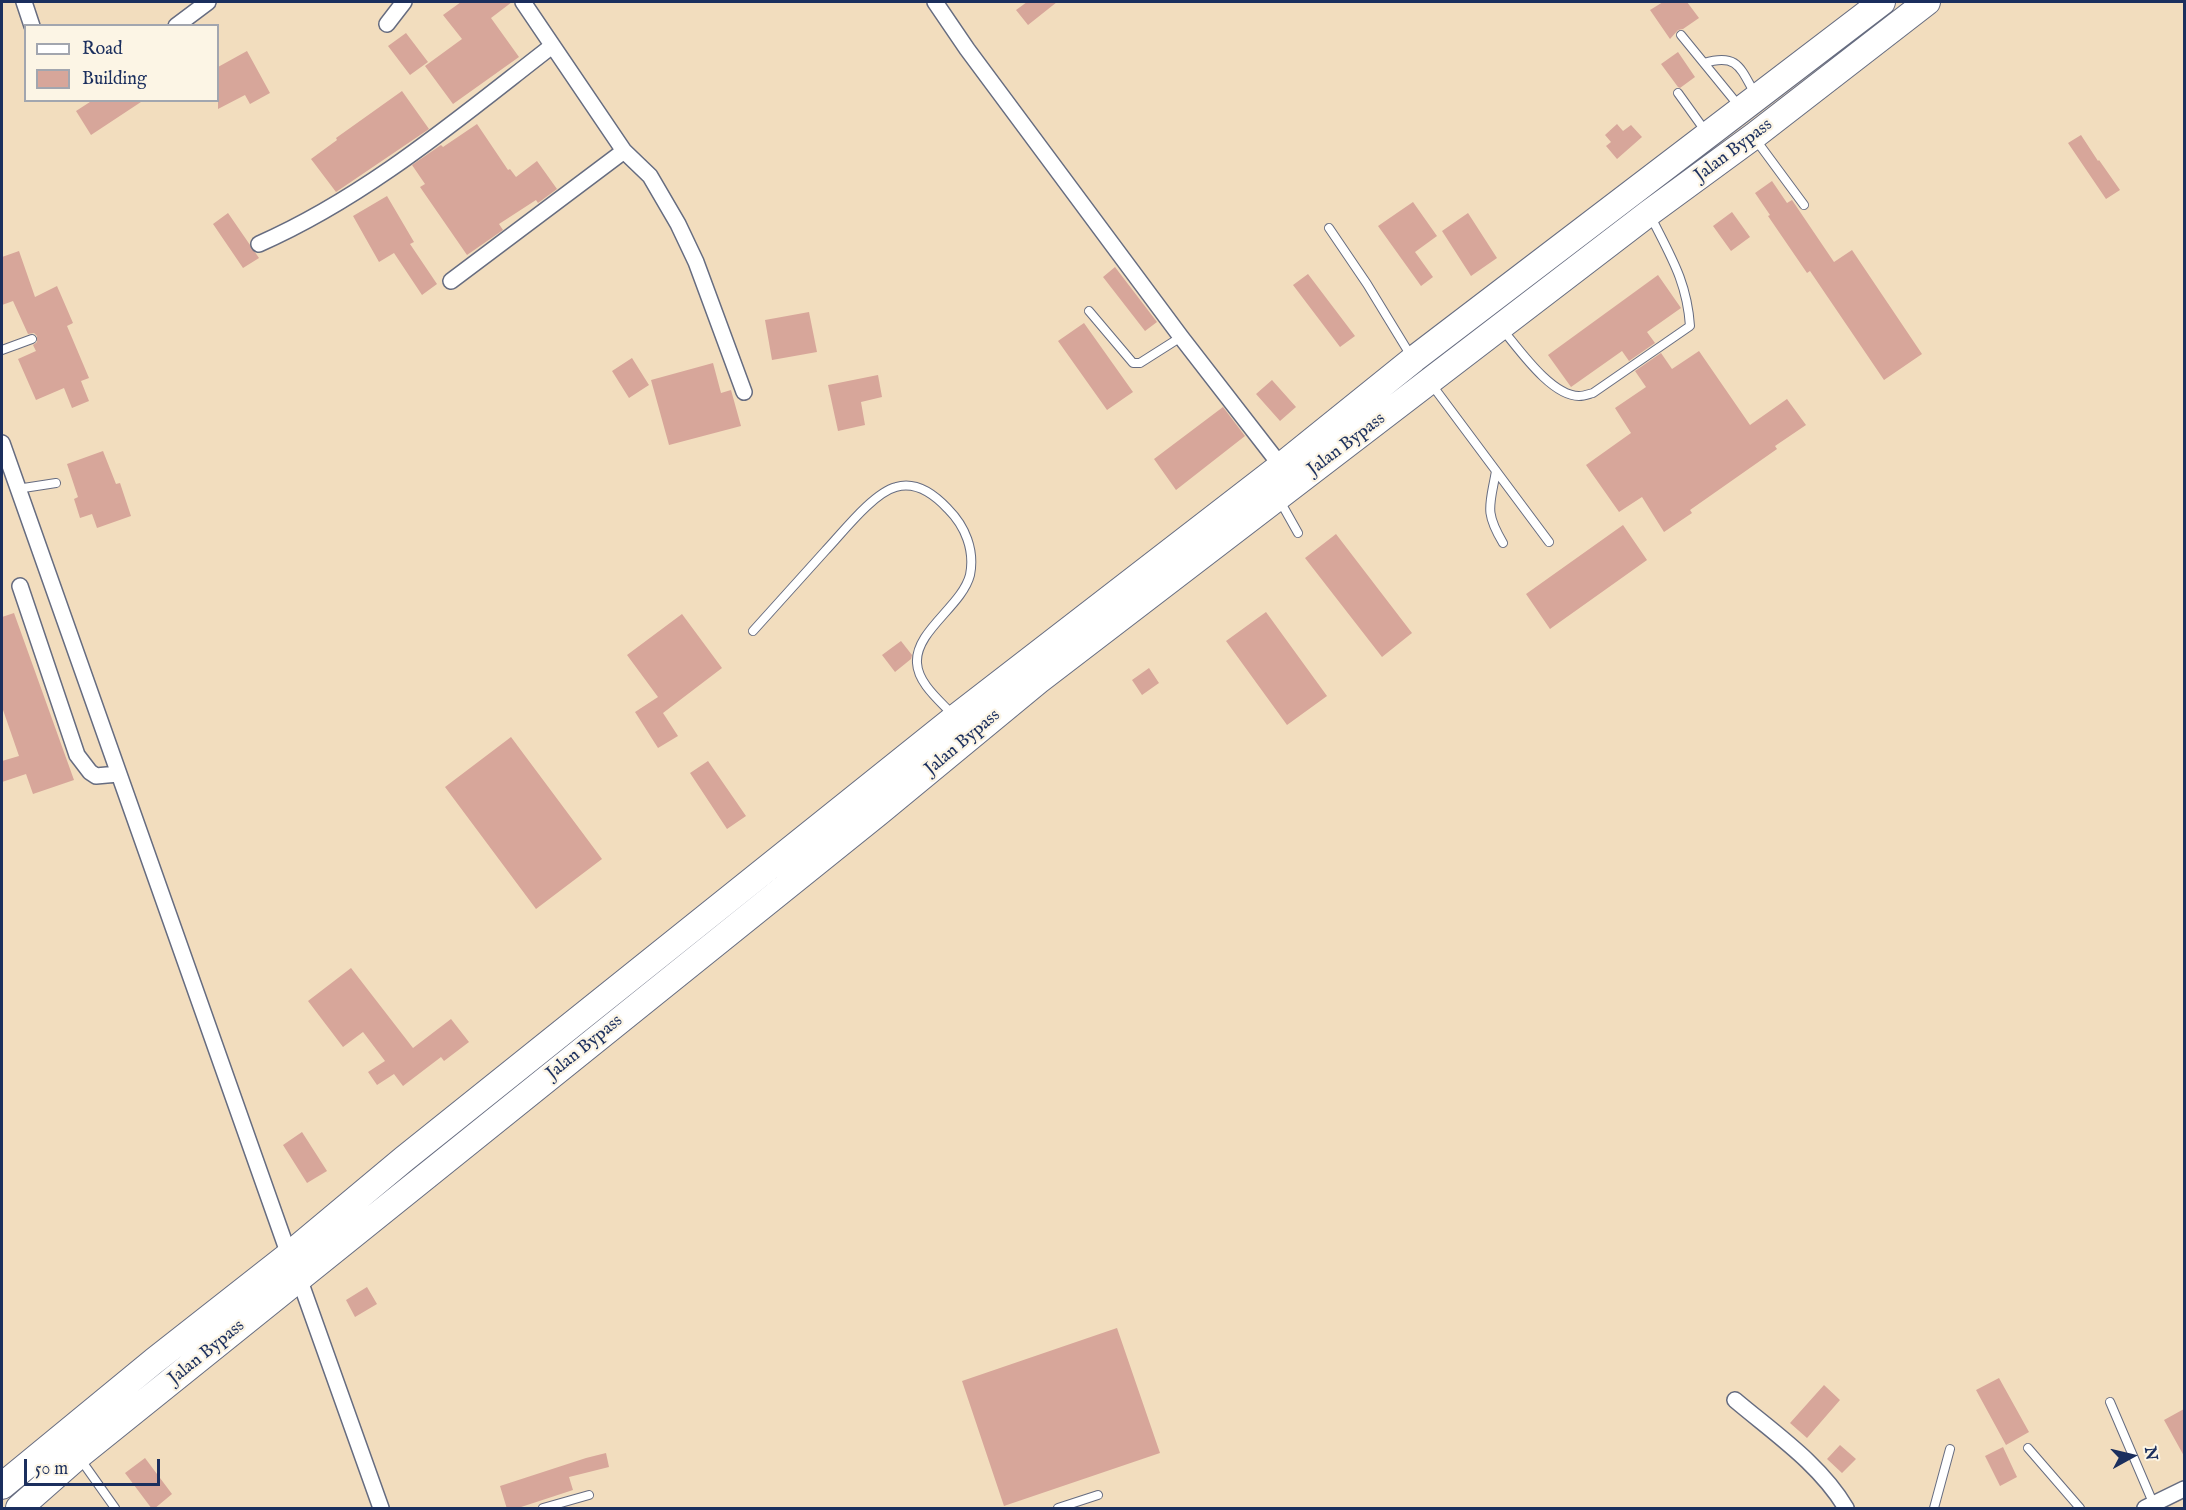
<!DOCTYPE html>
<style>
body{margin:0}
#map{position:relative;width:2186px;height:1510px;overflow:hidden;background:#f2ddbe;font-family:"IM FELL English",serif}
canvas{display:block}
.frame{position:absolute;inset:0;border:3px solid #1b2f5e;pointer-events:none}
.legend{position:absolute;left:24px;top:24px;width:195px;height:78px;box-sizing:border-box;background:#fcf5e5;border:2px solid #a2a6af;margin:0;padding:8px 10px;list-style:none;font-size:18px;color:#1b2f5e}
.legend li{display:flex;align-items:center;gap:12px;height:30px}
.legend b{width:30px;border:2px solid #a2a6af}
.north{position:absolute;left:2102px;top:1426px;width:60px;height:60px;-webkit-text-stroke:4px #fcf5e5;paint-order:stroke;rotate:82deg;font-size:16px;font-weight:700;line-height:24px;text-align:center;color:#1b2f5e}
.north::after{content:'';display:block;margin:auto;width:21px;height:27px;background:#1b2f5e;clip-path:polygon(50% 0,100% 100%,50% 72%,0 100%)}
.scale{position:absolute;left:24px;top:1459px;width:136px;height:27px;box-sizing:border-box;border:3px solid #1b2f5e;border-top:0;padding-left:8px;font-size:18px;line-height:21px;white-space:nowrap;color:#1b2f5e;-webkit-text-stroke:4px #fcf5e5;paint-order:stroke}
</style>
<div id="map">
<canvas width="2186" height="1510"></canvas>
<div class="frame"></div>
<ul class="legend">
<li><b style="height:8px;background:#fff"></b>Road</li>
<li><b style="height:16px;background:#d7a69a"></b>Building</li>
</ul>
<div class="north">N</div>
<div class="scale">50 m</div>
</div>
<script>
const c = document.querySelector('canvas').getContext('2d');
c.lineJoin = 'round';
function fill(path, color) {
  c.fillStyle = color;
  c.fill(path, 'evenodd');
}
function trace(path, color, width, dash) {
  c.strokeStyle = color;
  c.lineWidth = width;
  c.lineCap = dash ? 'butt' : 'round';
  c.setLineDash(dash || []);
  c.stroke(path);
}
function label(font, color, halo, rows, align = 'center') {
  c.font = font + ' "IM FELL English",serif';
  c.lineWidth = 4.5;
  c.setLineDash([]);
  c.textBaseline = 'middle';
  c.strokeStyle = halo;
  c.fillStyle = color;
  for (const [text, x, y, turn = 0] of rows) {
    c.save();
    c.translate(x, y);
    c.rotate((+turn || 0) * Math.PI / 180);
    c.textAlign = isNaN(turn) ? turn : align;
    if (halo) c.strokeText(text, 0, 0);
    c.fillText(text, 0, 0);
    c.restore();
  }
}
const building = new Path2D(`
 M461,2H512L491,18L519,57L453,104L425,66L462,39L443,15Z
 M1027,2H1057L1028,25L1016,10Z
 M1663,2H1687L1699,18L1683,29L1678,30L1670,39L1650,10Z
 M406,33L428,62L410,75L388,46Z
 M247,51L270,93L250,104L245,95L218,109V67Z
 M1678,52L1695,77L1680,88L1678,87L1661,64Z
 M402,91L429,129L336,192L311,159L337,140L336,138Z
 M93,100H144L91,135L76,111Z
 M477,124L508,170L510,169L516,177L537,161L557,189L538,203L536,200L499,224L503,230L467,255L420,187L425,184L412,165L441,145L443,147Z
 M1617,124L1623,131L1631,125L1642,137L1617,159L1606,146L1611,142L1605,135Z
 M2081,135L2098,161L2099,160L2120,190L2106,199L2068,143Z
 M1772,181L1787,203L1792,200L1834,262L1852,250L1922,354L1884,380L1810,271L1807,273L1768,216L1770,215L1755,193Z
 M387,196L414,242L410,244L437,284L422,295L394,253L379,262L353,216Z
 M1413,202L1437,236L1415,252L1433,277L1421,286L1378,226Z
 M1732,212L1750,237L1731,251L1713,226Z
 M228,213L259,258L243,268L213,224Z
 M1468,213L1497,258L1471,276L1442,231Z
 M19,251L35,297L57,286L73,323L67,326L89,378L81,381L89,401L72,408L64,388L36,400L18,359L36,351L33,345L37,342V336L34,333L28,334L13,301L2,305V257Z
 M1115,267L1157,322L1145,331L1103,277Z
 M1308,274L1355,336L1340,347L1293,285Z
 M1658,275L1681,308L1647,332L1655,343L1629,361L1622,351L1571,387L1548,355Z
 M809,312L817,352L772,360L765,320Z
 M1084,323L1133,392L1107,410L1058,341Z
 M1699,351L1750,425L1787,399L1806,425L1775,446L1777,449L1690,510L1692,513L1664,532L1642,497L1619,512L1586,465L1631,433L1615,408L1646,387L1635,371L1661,353L1672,369Z
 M632,358L649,385L629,398L612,371Z
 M713,363L721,393L731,390L741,426L669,445L651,380Z
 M878,375L882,397L861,402L865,425L838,431L828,385Z
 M1272,380L1296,407L1280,421L1256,394Z
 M1223,407L1245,436L1176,490L1154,459Z
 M103,451L116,484L120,483L131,516L97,528L92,514L80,518L74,499L78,497L67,464Z
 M1623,525L1647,560L1550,629L1526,594Z
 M1336,534L1412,633L1382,657L1305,558Z
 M1266,612L1327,696L1287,725L1226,641Z
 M14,613L74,780L33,794L26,774L2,782V761L19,756L2,707V617Z
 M682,614L722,668L663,713L678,736L658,748L635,712L658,697L627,655Z
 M901,641L912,655L911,659L895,672L882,655Z
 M1149,668L1159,683L1142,695L1132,680Z
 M511,737L602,859L536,909L445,787Z
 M708,761L746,816L727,829L690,773Z
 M351,968L413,1048L451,1019L469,1042L444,1061L441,1057L403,1086L394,1074L377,1085L368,1072L385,1061L363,1032L343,1047L308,1001Z
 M302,1132L327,1171L307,1183L283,1145Z
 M367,1287L377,1304L355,1317L346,1300Z
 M1117,1328L1160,1453L1004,1506L962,1381Z
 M1999,1378L2029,1432L2006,1445L1976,1390Z
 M1824,1385L1840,1400L1807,1438L1790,1423Z
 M2184,1409V1456L2164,1420Z
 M1840,1445L1856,1459L1842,1473L1827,1459Z
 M2003,1447L2017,1477L2000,1486L1985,1456Z
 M606,1453L609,1467L569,1477L573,1490L515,1509H507L500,1486L586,1458Z
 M145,1458L172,1494L154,1509H152L125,1473Z`);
const service = new Path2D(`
 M1681,35L1739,106
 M1704,63C1737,53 1740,67 1755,94
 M1678,93L1706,132
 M1756,140L1804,205
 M1329,228L1367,284L1411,356
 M1089,311L1133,363H1140L1181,337
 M1502,329C1519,349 1551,396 1579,396C1584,396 1589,394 1593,393L1690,326C1687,282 1671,257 1651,217
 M2,350L32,339
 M1432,385L1549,542
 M1496,471C1490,506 1484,511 1503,543
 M17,489L56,483
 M1280,501L1298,533
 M753,631C777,604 802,577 826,550C843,532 873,493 896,487C916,481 935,495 948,509C965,526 975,550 970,575C962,606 915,631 917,663C918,683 939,700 952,714
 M2110,1402L2154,1505
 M2028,1448L2080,1508
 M81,1460L115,1508
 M543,1508L589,1495
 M1058,1508L1098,1495
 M1934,1508L1950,1449`);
const minor = new Path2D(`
 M24,2L32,26
 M523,2L624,151L650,176L678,224L696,262L744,392
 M935,2L967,49L1181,337L1281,466
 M387,24L404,2
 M176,26L208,2
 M259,244C368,196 459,118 552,46
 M451,281L624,151
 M2,443L289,1255
 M20,586L77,755L90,772L96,776L118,774
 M299,1278L381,1508
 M1735,1400C1774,1433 1820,1464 1846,1508
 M2145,1508L2184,1489`);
const trunk = new Path2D(`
 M2,1486L154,1361L289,1255L404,1159L955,718L1281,466L1414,359L1882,2
 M19,1508L78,1456L879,812L1038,681L1649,213L1754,136L1927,2`);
const streetNames = [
 ["Jalan Bypass",1734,151,-37],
 ["Jalan Bypass",1347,445,-37],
 ["Jalan Bypass",963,743,-40],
 ["Jalan Bypass",585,1048,-39],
 ["Jalan Bypass",207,1353,-39]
];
fill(building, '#d7a69a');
trace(service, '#666c80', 10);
trace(minor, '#666c80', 18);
trace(trunk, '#666c80', 28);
trace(service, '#fff', 8);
trace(minor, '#fff', 15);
trace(trunk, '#fff', 26);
label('18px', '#1b2f5e', '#fcf5e5', streetNames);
</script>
